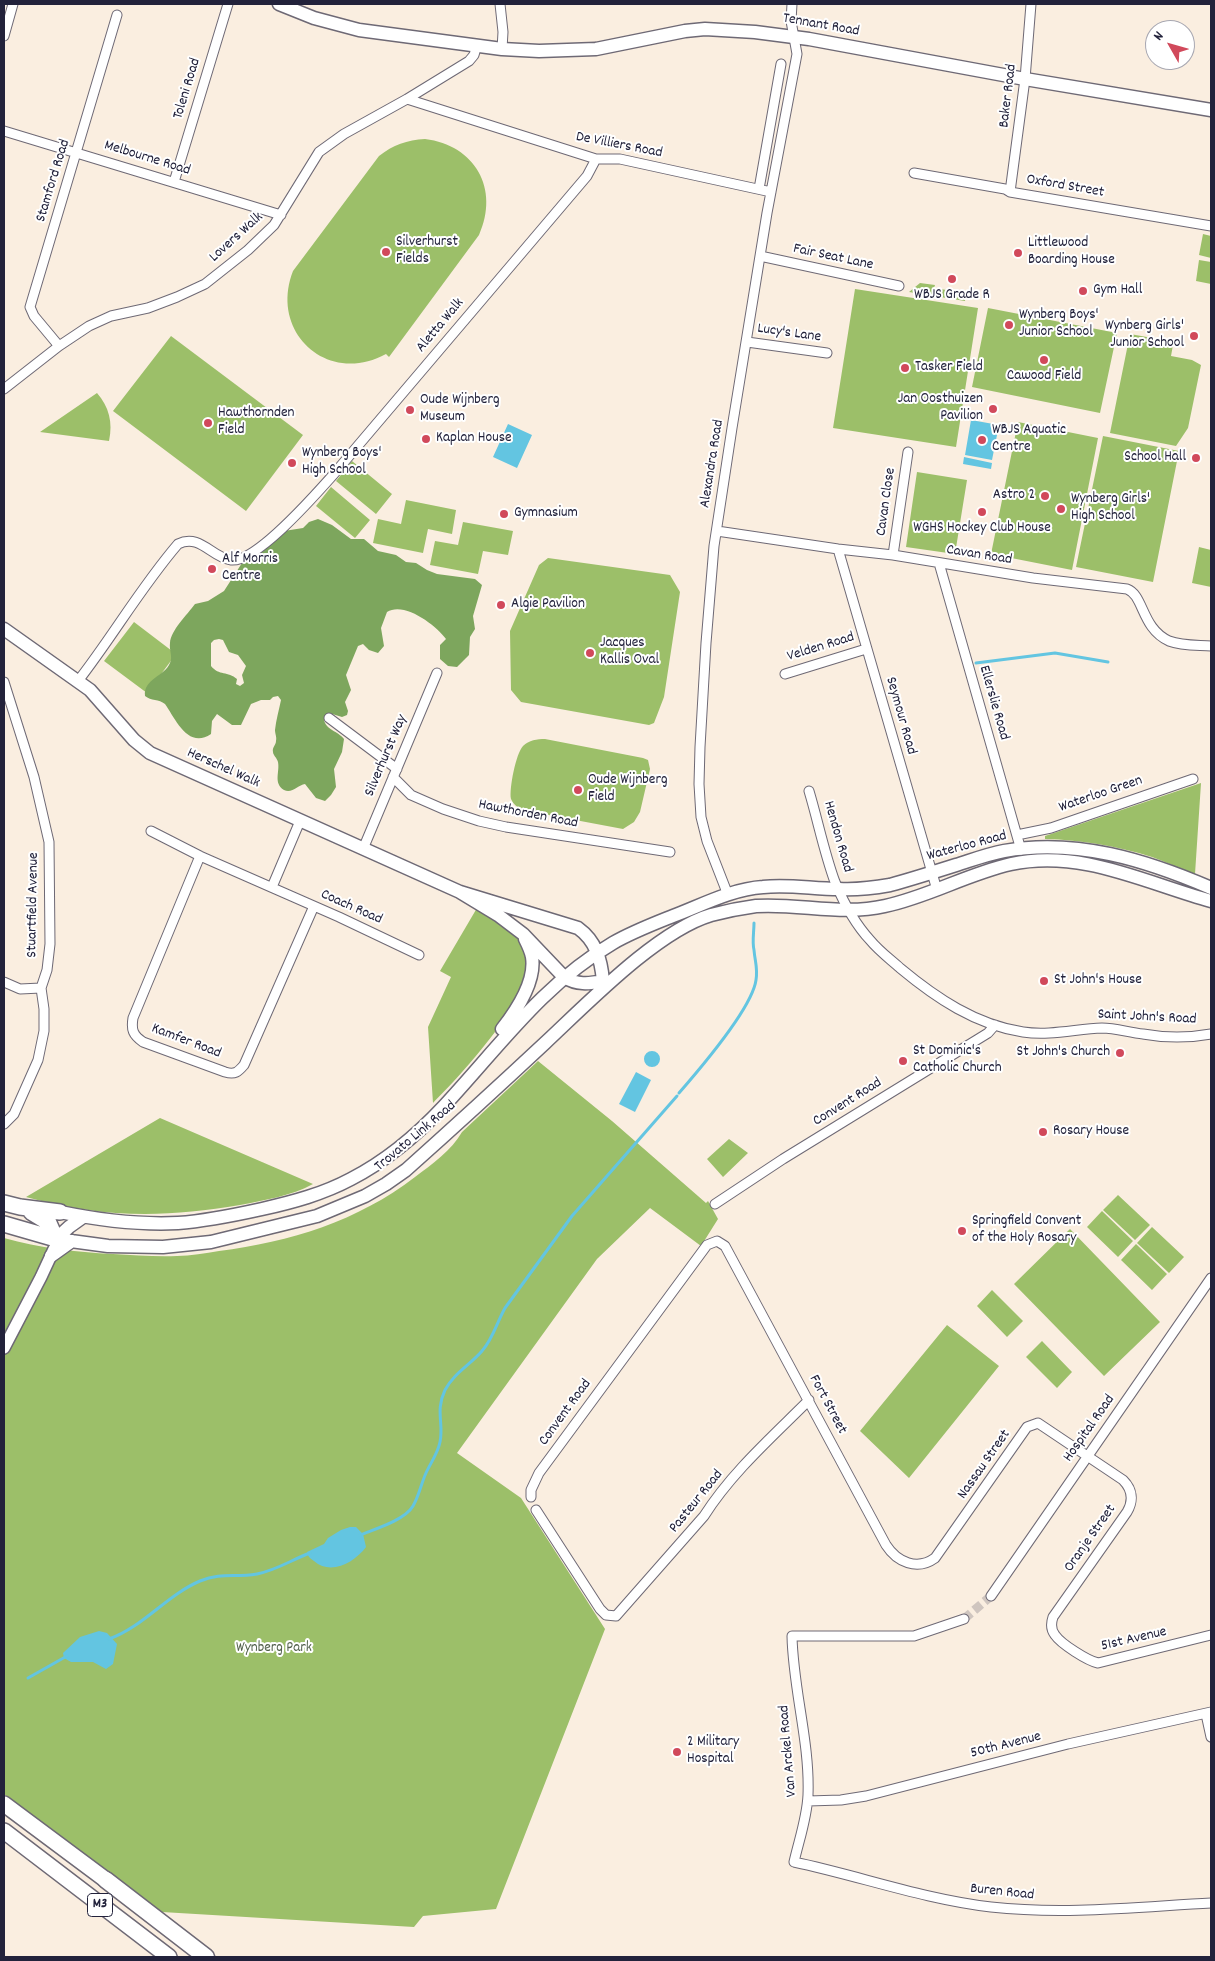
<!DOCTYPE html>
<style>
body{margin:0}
#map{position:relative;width:1215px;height:1961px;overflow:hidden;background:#faeee0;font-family:Dekko,sans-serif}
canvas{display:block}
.frame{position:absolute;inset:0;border:5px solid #22223b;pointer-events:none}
.north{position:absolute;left:1145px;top:20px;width:50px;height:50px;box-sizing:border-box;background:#fff;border:1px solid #a7a7b1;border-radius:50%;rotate:308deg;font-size:14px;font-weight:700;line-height:20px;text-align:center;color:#22223b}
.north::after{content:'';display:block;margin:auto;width:18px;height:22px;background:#d1495b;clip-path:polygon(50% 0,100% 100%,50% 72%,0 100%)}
</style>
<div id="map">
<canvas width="1215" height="1961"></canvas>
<div class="frame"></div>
<div class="north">N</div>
</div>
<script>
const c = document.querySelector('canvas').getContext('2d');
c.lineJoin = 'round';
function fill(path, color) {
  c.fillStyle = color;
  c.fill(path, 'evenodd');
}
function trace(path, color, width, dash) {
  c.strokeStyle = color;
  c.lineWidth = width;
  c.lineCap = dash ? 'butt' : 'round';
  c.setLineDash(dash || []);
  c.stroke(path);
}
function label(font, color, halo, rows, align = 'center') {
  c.font = font + ' Dekko,sans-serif';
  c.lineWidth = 4;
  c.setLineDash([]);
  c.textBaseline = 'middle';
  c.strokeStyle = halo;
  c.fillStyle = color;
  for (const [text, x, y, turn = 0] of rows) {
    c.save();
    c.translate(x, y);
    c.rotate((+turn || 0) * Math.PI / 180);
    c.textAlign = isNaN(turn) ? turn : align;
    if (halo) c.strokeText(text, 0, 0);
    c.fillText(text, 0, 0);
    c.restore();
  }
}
const green = new Path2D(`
 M425,139C475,145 500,189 479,235L389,357L386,354C327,386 269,332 293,271L379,156C393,145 407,140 425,139Z
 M1203,234L1211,236V258L1199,255Z
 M1199,260L1211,262V284L1196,281Z
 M920,283L935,285L934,288L966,293L965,301L909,292Z
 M855,289L978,308L956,447L833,428Z
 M988,308L1117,333L1100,413L972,387Z
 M1130,334L1158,339V342L1173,345L1171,356L1192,360L1201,365L1188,428L1176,446L1110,433Z
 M171,336L303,435L246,511L113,411Z
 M97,393C109,407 113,422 109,441L40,432Z
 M1018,422L1098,438L1072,570L991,554Z
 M1103,436L1179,451L1153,582L1076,567Z
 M352,461L392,494L376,514L336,481Z
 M917,472L967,480L955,554L906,547Z
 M331,487L370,520L355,538L316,506Z
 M406,500L456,510L452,534L428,529L423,553L373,543L378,519L401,524Z
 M463,522L513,531L508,555L483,551L478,574L430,565L435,541L458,545Z
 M1199,547L1211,550V587L1192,583Z
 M548,558L670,575L680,592L664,697L654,723L649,725L521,702L511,690L510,631L539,565Z
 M134,622L176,654L147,693L104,661Z
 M545,739L643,758L648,760L650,769L640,812L634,822L623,829L522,810C517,807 513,804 511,799C509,789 516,753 523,746C529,740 537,739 545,739Z
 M1201,783L1195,874C1180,869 1166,862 1152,857C1117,846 1082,840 1045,839V836Z
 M477,908C492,917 523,936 528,954C537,994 460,1076 433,1103L428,1027L451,977L440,971Z
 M538,1061L612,1121L706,1203L708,1201L718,1219L701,1246L650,1208L597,1259L457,1453L521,1498L605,1629L496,1909L423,1916L414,1927L162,1912L4,1794V1238C40,1248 75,1252 113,1254C134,1255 156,1257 177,1256C191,1256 205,1253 219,1251C290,1242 358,1221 415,1177C431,1165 452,1150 462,1132Z
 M160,1118L313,1184C291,1196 265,1200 240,1205C165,1218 100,1218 26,1197Z
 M729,1139L748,1153L723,1177L707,1159Z
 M1118,1195L1150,1225L1135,1240L1103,1210Z
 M1102,1211L1133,1241L1118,1257L1087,1227Z
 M1152,1227L1184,1257L1169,1273L1137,1243Z
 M1070,1229L1160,1322L1104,1376L1014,1284Z
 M1136,1244L1167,1274L1152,1290L1121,1260Z
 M992,1290L1023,1321L1007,1337L977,1306Z
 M947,1325L999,1366L909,1478L860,1431Z
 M1042,1341L1072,1372L1057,1388L1026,1357Z`);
const forest = new Path2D(`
 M318,519L332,525L351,539H364L378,551L396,555L406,562L416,563L427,570L437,574L475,579L482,585L473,616L475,629L470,637L469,655L457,667L448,666L440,659V645L446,639C436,625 404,601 387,612L381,628L384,646L378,653L369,650L363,644L358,646L346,675L351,690L345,702L348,711L347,715L342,717L329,713L324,720C326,730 338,731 344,739L342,752L334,769L336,787L331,795L325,801L316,798L305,784C298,785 292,794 284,790C273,783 280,772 278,762C277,758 273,755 273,752C272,747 276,745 276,741C277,737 275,734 275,730C276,720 279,710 281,700L278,696L273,697L270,700H261L251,704L241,725H232L217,714L212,721L211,734C188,750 175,718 165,704C159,699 151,701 145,696C143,679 165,676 170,663C173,657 169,650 170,643C171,630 187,615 195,604L208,601L224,591L242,563L284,531L303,528L309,522ZM219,639L223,640L229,652L238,655L246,666L242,675L244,683L240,686L236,684L237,679C228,671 219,676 211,666V643L214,640Z`);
const water = new Path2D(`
 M971,420L999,425L992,460L965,455Z
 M508,424L532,435L517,468L493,457Z
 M964,457L992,463L991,469L963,464Z
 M644 1059a8 8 0 1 1 16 0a8 8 0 1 1-16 0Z
 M636,1072L651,1080L635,1112L619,1104Z
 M350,1527H356L363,1534L366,1547C355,1562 331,1576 314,1561C310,1558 308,1557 307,1552L324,1544L328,1538L341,1530Z
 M99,1631L107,1633L117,1644L113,1664L106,1669L93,1662H71L64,1658L63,1653L80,1637Z`);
const stream = new Path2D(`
 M976,663L1055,653L1108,662
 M679,1093C699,1070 752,1009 756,980C758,968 755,962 754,950C752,942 754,932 754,923
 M360,1535C375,1529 405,1520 413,1506C419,1496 421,1484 426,1473C430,1464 438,1453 440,1442C444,1424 435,1411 445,1390C454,1373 470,1365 482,1351C493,1339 497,1322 505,1308L572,1216L677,1096
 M109,1639C143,1627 167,1595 200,1581C222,1572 235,1578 257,1574C277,1570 291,1560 310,1553
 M28,1678L67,1656`);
const minorTunnel = new Path2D(`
 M964,1619L991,1596`);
const minor = new Path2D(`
 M500,4L503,32L502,49
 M4,36L13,4
 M407,99L596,159H620L771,192
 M4,131L281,215
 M914,173L1005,189L1010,192L1211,226
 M174,182L228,4
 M759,189L781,64
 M1010,192L1025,79L1031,4
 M760,256L899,286
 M747,342L827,353
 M59,346L34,316L30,307L117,15
 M4,389L59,346L89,326L111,316L148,308L177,297L205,284L248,250L274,225L319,152L344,134L407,99L469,61L474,55L477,45
 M717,531L838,549L893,555L1033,578L1127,589C1144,595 1141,628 1169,641C1182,646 1197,645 1211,646
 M838,549L937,890
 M893,555L908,452
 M939,563L1021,850
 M785,674L866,649
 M78,681C113,636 141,587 178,544C200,533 212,558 231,560C256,563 316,494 333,475L587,176L596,159
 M4,682L34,777L49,842L50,944L47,970L41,988L44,1009V1031L38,1060L14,1114L4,1124
 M329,718L397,769
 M393,777L411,795L443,809L479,821L506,827L670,852
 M809,791C818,821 824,852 835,882C843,901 856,925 870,940C879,951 890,959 900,968C936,998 976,1025 1023,1032C1050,1036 1076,1029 1102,1028C1116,1028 1130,1033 1143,1034C1165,1038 1189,1038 1211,1034
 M151,831L200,856L339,917L419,955
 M1017,835L1051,828L1193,779
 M363,849L437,673
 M200,856L133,1018C131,1030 133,1035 143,1042L225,1072C235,1075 238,1072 244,1065L314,906
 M272,887L300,821
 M728,895L707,841L701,817L699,784L700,747L706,643L714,546L732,428L767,213L797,54L791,21L792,4
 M4,982L20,989L41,988
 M715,1204L783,1159L988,1033L995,1025
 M531,1497V1490L539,1473L707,1245L717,1241L725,1246L886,1545C897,1562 917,1571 935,1558L1027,1427L1038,1423L1123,1480C1132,1489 1134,1500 1127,1512L1053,1617C1051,1623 1051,1630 1055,1635C1061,1644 1088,1661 1098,1663L1211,1635
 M536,1510L600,1609L606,1615L616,1616L704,1516C732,1472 772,1437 809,1400
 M991,1596L1211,1278
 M964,1619L914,1636H792C793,1689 810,1742 808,1795C807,1818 799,1840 794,1862C860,1876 923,1899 991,1907C1065,1915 1137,1907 1211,1903
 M1206,1714L1211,1737
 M808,1801L841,1800L866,1796L1068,1744L1211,1712`);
const tertiary = new Path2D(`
 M4,1348L41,1277L54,1249`);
const secondary = new Path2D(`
 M279,4L314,18L359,30L502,49L539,51L596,49L685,31L705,29L755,32L809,39L1025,79L1211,110
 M4,629L90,690L134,740L150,753L460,892L578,928C596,941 601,959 603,981C588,984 577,985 564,977L523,934L498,915L460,892
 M502,1029C516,1011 536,982 532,957C531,951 528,945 525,939
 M60,1212C99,1220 138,1225 178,1223C206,1221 235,1215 262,1209C293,1202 323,1194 351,1179C386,1161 417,1135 444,1106C498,1048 543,984 613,943C632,932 653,924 673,916C702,905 732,889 763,887C788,884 813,889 839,889C856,890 873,888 890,885C912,879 934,872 956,865C972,860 988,854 1004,851C1076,838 1146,860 1211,888
 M56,1239L108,1246L163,1247L211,1242L317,1216L365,1196L386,1184L406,1170C453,1128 499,1086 545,1043C587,1004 657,931 711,915C726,911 741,908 756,906C799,903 842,916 885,906C928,897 967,874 1011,864C1082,849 1145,883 1211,901
 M56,1239L69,1227L83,1217
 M51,1256L72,1241`);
const trunk = new Path2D(`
 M4,1203L20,1207L60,1212
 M31,1212L49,1223L56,1239
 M4,1224L56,1239
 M4,1804L106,1880
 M4,1831L169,1957`);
const motorway = new Path2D(`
 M106,1880L206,1957`);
const markers = [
 [386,252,5,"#d1495b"],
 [1018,253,5,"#d1495b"],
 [952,279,5,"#d1495b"],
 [1083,291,5,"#d1495b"],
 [1009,325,5,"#d1495b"],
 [1194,336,5,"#d1495b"],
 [1044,360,5,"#d1495b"],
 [905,368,5,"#d1495b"],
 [993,409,5,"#d1495b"],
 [410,410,5,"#d1495b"],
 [208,423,5,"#d1495b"],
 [426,439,5,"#d1495b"],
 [982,440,5,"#d1495b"],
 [1196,458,5,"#d1495b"],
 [292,463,5,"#d1495b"],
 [1045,496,5,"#d1495b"],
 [1061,509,5,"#d1495b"],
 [982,512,5,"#d1495b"],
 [504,514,5,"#d1495b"],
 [212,569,5,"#d1495b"],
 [501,605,5,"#d1495b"],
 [590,653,5,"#d1495b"],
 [578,790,5,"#d1495b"],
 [1044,981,5,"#d1495b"],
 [1120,1053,5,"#d1495b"],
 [903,1061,5,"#d1495b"],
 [1043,1132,5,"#d1495b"],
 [962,1231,5,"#d1495b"],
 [677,1752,5,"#d1495b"]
];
const shields = [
 [100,1905,25]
];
const shieldNames = [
 ["M3",100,1905]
];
const streetNames = [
 ["Tennant Road",821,26,10],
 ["Toleni Road",188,89,-73],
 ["Baker Road",1009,96,-83],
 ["De Villiers Road",619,146,11],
 ["Melbourne Road",147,159,17],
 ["Stamford Road",54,181,-73],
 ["Oxford Street",1065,187,10],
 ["Lovers Walk",237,238,-42],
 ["Fair Seat Lane",833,258,12],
 ["Aletta Walk",441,326,-50],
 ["Lucy's Lane",789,334,8],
 ["Alexandra Road",713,464,-81],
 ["Cavan Close",887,502,-82],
 ["Cavan Road",979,556,9],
 ["Velden Road",821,648,-17],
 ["Ellerslie Road",993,703,74],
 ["Seymour Road",900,716,74],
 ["Silverhurst Way",387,756,-67],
 ["Herschel Walk",223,769,24],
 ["Waterloo Green",1101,795,-19],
 ["Hawthorden Road",528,815,11],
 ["Hendon Road",837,837,74],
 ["Waterloo Road",967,847,-15],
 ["Stuartfield Avenue",34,905,-89],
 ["Coach Road",351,908,24],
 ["Saint John's Road",1147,1018,3],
 ["Kamfer Road",186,1042,21],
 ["Convent Road",848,1103,-32],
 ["Trovato Link Road",416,1137,-40],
 ["Fort Street",827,1405,62],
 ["Convent Road",566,1413,-54],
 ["Hospital Road",1090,1429,-55],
 ["Nassau Street",985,1465,-55],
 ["Pasteur Road",697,1502,-51],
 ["Oranje Street",1091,1539,-55],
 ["51st Avenue",1134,1640,-13],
 ["50th Avenue",1006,1746,-14],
 ["Van Arckel Road",789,1751,-95],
 ["Buren Road",1002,1893,6]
];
const poiNames = [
 ["Silverhurst",396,243],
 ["Fields",396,260],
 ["Littlewood",1028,244],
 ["Boarding House",1028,261],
 ["Gym Hall",1093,291],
 ["WBJS Grade R",952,296,"center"],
 ["Wynberg Boys'",1019,316],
 ["Junior School",1019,333],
 ["Wynberg Girls'",1184,327,"right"],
 ["Junior School",1184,344,"right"],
 ["Tasker Field",915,368],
 ["Cawood Field",1044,377,"center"],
 ["Jan Oosthuizen",983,400,"right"],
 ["Pavilion",983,417,"right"],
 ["Oude Wijnberg",420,401],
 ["Museum",420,418],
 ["Hawthornden",218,414],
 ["Field",218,431],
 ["WBJS Aquatic",992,431],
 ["Centre",992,448],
 ["Kaplan House",436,439],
 ["Wynberg Boys'",302,454],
 ["High School",302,471],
 ["School Hall",1186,458,"right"],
 ["Astro 2",1035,496,"right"],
 ["Wynberg Girls'",1071,500],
 ["High School",1071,517],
 ["Gymnasium",514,514],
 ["WGHS Hockey Club House",982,529,"center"],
 ["Alf Morris",222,560],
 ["Centre",222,577],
 ["Algie Pavilion",511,605],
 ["Jacques",600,644],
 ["Kallis Oval",600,661],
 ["Oude Wijnberg",588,781],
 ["Field",588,798],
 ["St John's House",1054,981],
 ["St Dominic's",913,1052],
 ["Catholic Church",913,1069],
 ["St John's Church",1110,1053,"right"],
 ["Rosary House",1053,1132],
 ["Springfield Convent",972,1222],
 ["of the Holy Rosary",972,1239],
 ["2 Military",687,1743],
 ["Hospital",687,1760]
];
const parkNames = [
 ["Wynberg Park",274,1649]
];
fill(green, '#9cbf69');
fill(forest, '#7da65d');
fill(water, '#63c5e1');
trace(stream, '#63c5e1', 3);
trace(minorTunnel, '#cfc5bf', 9, [9, 4.5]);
trace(minor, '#6e6975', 11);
trace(tertiary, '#6e6975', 14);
trace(secondary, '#6e6975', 15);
trace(trunk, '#6e6975', 18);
trace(motorway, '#6e6975', 19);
trace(minor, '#fff', 9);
trace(tertiary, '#fff', 11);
trace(secondary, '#fff', 12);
trace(trunk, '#fff', 15);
trace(motorway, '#fff', 16);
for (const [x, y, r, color] of markers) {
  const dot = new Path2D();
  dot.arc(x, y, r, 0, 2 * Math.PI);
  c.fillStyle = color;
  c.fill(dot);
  trace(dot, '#fff', 2);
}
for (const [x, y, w] of shields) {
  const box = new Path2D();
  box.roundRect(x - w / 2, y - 11.5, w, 23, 4);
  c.fillStyle = '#fff';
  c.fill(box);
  trace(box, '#22223b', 1);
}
label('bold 14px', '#22223b', null, shieldNames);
label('15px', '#22223b', '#fff', streetNames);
label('15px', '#22223b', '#fff', poiNames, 'left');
label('15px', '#53614d', '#fff', parkNames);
</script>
